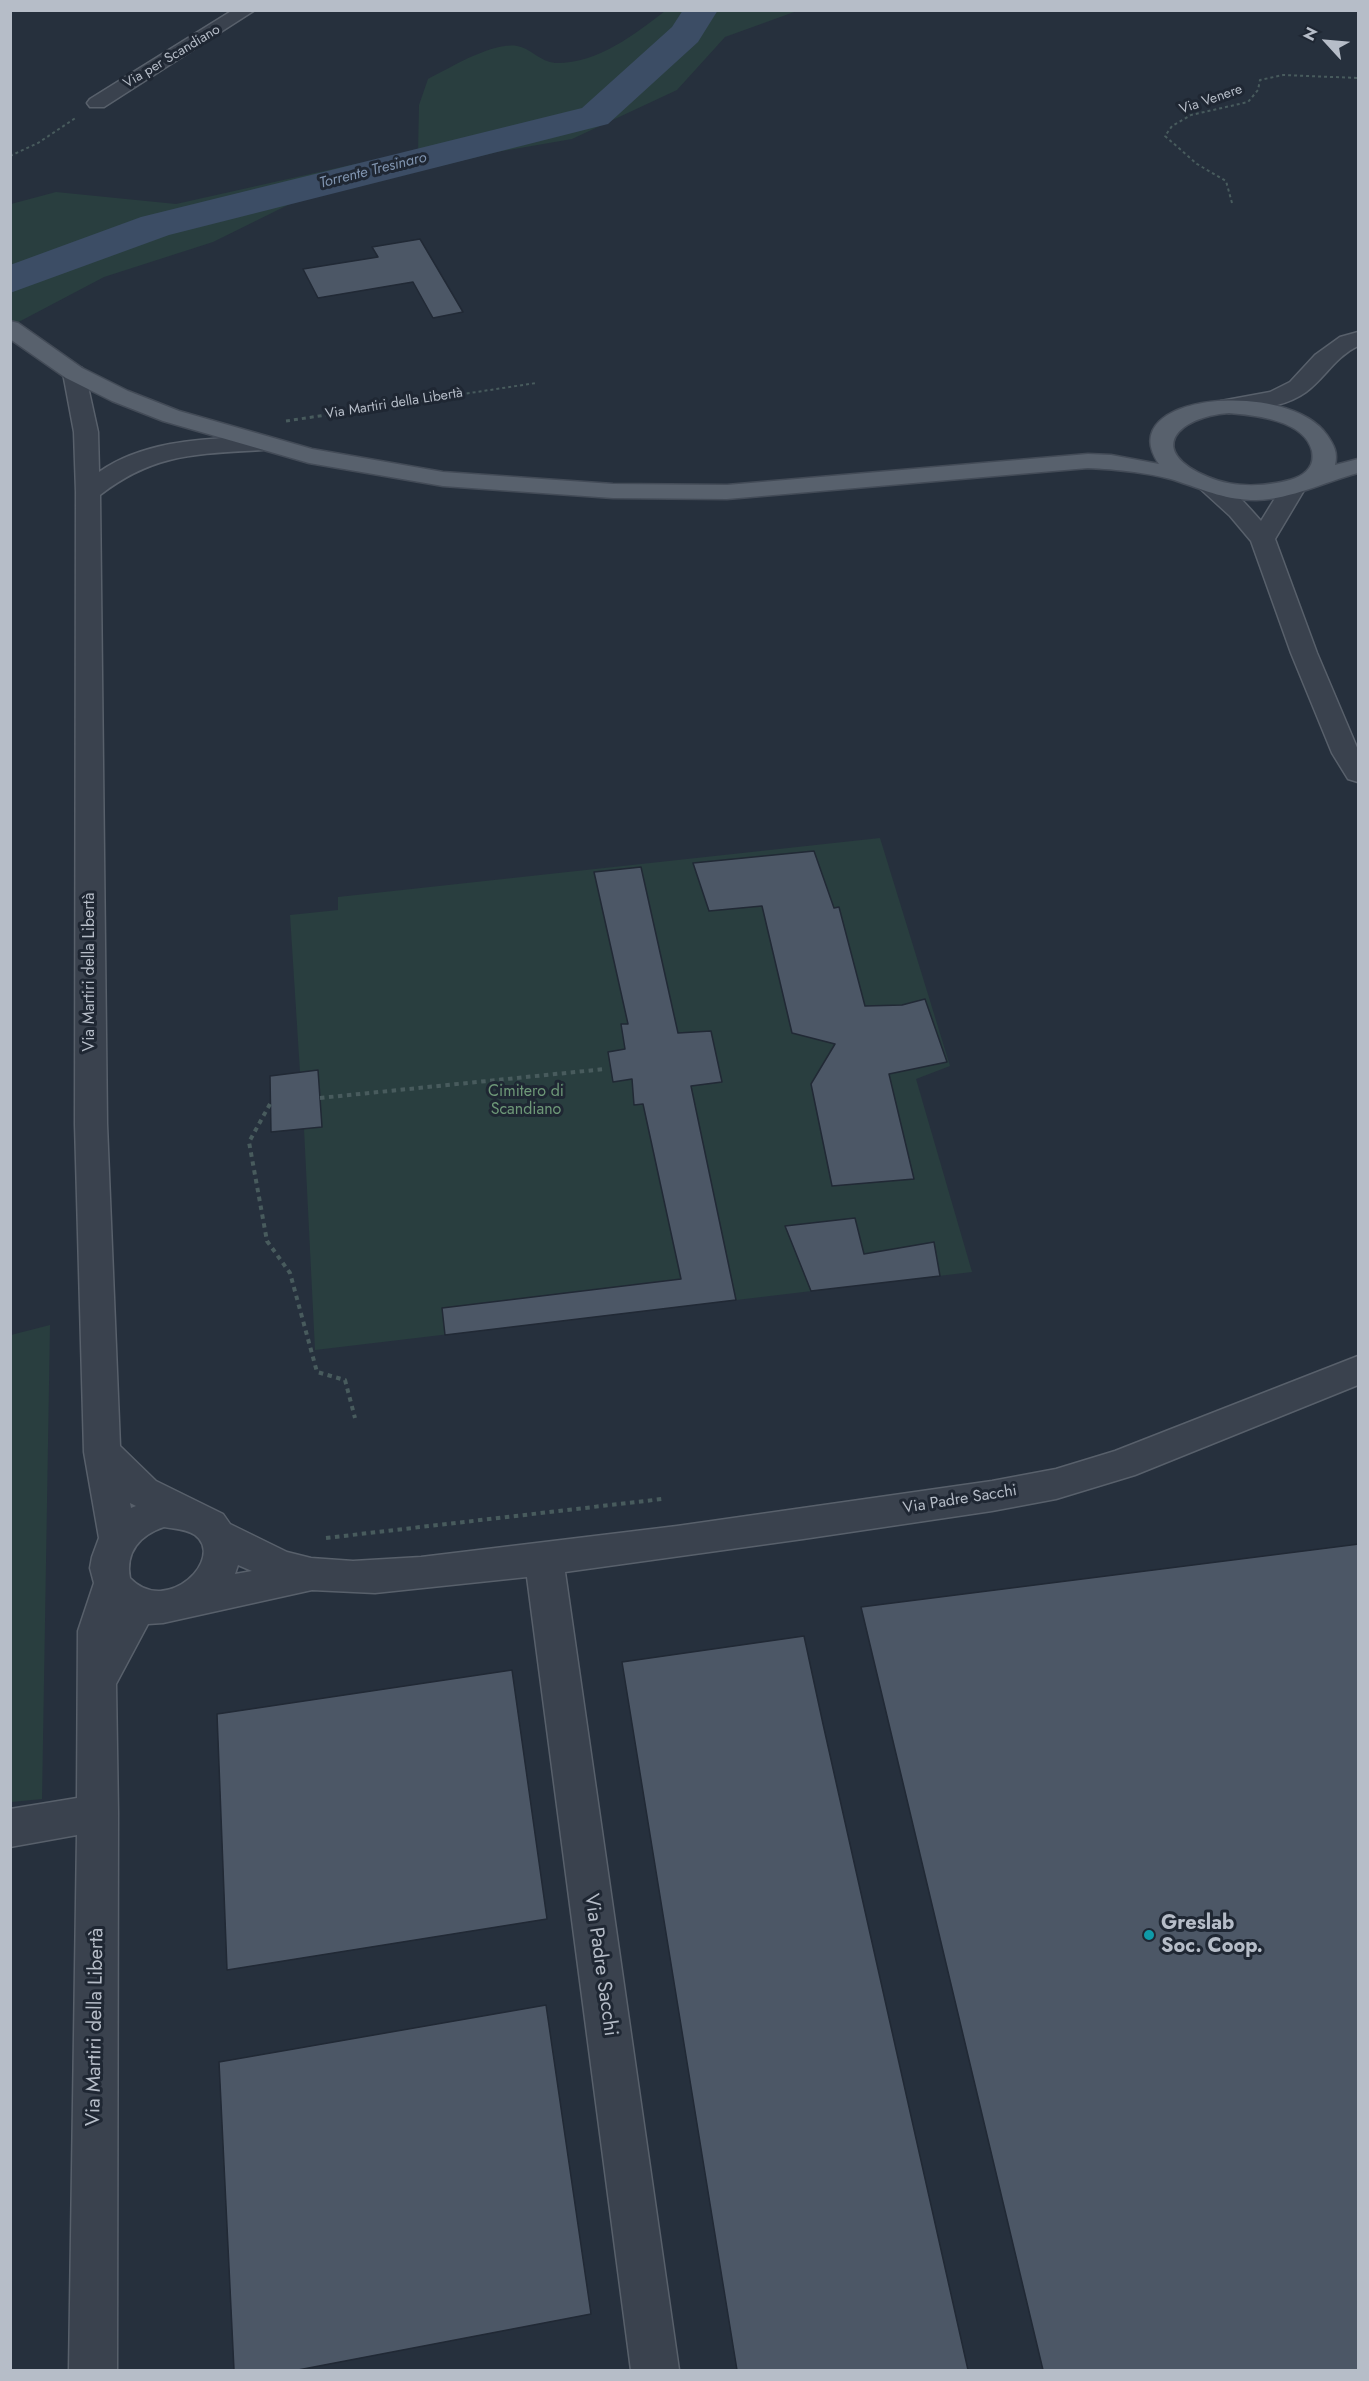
<!DOCTYPE html>
<meta charset="utf-8">
<style>
body{margin:0}
#map{position:relative;width:1369px;height:2381px;overflow:hidden;background:#26303d;font-family:Jost,sans-serif}
canvas{display:block}
.frame{position:absolute;inset:0;border:12px solid #b6bdc8;pointer-events:none}
.north{position:absolute;left:1297px;top:12px;width:60px;height:60px;-webkit-text-stroke:4px #1f2733;paint-order:stroke;rotate:296deg;font-size:16px;font-weight:700;line-height:24px;text-align:center;color:#b6bdc8}
.north::after{content:'';display:block;margin:auto;width:21px;height:27px;background:#b6bdc8;clip-path:polygon(50% 0,100% 100%,50% 72%,0 100%)}
</style>
<div id="map">
<canvas width="1369" height="2381"></canvas>
<div class="frame"></div>
<div class="north">N</div>
</div>
<script>
const c = document.querySelector('canvas').getContext('2d');
c.lineJoin = 'round';
function fill(path, color) {
  c.fillStyle = color;
  c.fill(path, 'evenodd');
}
function trace(path, color, width, dash) {
  c.strokeStyle = color;
  c.lineWidth = width;
  c.lineCap = dash ? 'butt' : 'round';
  c.setLineDash(dash || []);
  c.stroke(path);
}
function label(font, color, halo, rows, align = 'center') {
  c.font = font + ' Jost,sans-serif';
  c.lineWidth = 6;
  c.setLineDash([]);
  c.textBaseline = 'middle';
  c.strokeStyle = halo;
  c.fillStyle = color;
  for (const [text, x, y, turn = 0] of rows) {
    c.save();
    c.translate(x, y);
    c.rotate((+turn || 0) * Math.PI / 180);
    c.textAlign = isNaN(turn) ? turn : align;
    if (halo) c.strokeText(text, 0, 0);
    c.fillText(text, 0, 0);
    c.restore();
  }
}
const green = new Path2D(`
 M665,11H797L725,37L677,90L572,139L497,152L294,202L213,242L104,277L11,326V204L56,192L176,204L355,164L418,154L419,105L428,79C450,68 492,42 517,46C530,48 541,62 555,63C597,64 634,35 665,11Z
 M880,838L950,1066L916,1079L972,1272L315,1350L304,1129L271,1132L270,1076L300,1072L290,915L338,910V897Z
 M50,1325L42,1799L11,1802V1335Z`);
const river = new Path2D(`
 M683,10H718L698,42L608,124L169,235L10,293V265L141,217L582,108L672,27Z`);
const building = new Path2D(`
 M420,239L463,312L433,318L413,282L318,298L303,269L378,257L372,247Z
 M814,851L834,908L839,907L865,1006L902,1005L925,999L947,1062L889,1074L914,1179L832,1186L811,1084L835,1044L792,1033L762,906L709,911L693,863Z
 M641,867L678,1033L711,1031L722,1082L691,1086L736,1300L445,1335L442,1308L681,1279L643,1104L634,1105L632,1079L613,1082L608,1052L625,1049L621,1024H628L594,872Z
 M318,1070L322,1127L271,1132L270,1076Z
 M855,1218L864,1254L934,1242L940,1276L811,1291L785,1226Z
 M1359,1544V2370H1043L861,1607Z
 M804,1636L823,1724L968,2370H737L622,1662Z
 M512,1670L547,1919L227,1970L217,1714Z
 M546,2005L591,2314L298,2370H234L219,2062Z`);
const pathFar2 = new Path2D(`
 M10,156L38,143L77,117
 M1232,203L1226,181L1197,164L1165,136L1172,126L1191,115L1248,102L1258,90L1260,80L1283,75L1358,78
 M437,398L536,383`);
const pathFar1 = new Path2D(`
 M286,421L446,397`);
const path = new Path2D(`
 M320,1098L605,1069
 M270,1104L249,1142L267,1241L290,1273L317,1372L345,1380L355,1418
 M326,1538L662,1499`);
const minor = new Path2D(`
 M233,10H255L104,107H90L87,103L90,99Z
 M1358,332V346C1335,357 1325,378 1306,392C1284,408 1254,409 1229,413L1221,411L1217,406L1221,401L1270,392L1290,382L1315,355L1340,337Z
 M74,366L82,368L85,373L98,432L99,472C146,439 208,439 262,436L270,438L274,443L270,448L262,450C197,454 154,453 100,495L107,1124L120,1446L156,1481L223,1514L230,1524L287,1552L311,1558L353,1561L421,1557L677,1526L992,1481L1056,1469L1115,1451L1358,1356V1385L1135,1475L1056,1499L992,1511L803,1539L565,1572L679,2370H631L527,1577L375,1593L312,1590L163,1623L148,1624L116,1684L118,1813L117,2370H69L77,1835L10,1847V1809L77,1798L78,1631L94,1583L90,1568L92,1557L99,1538L84,1452L75,1124L76,492L74,432L63,373L66,368ZM130,1503L136,1506L131,1508ZM164,1527C175,1529 186,1529 195,1535C226,1558 167,1617 130,1578C125,1552 140,1535 164,1527ZM238,1565L252,1571L235,1574Z
 M1208,478C1229,483 1248,506 1261,521L1285,482L1294,480L1303,482L1306,487L1275,539L1317,653L1358,750V782L1348,779L1332,753L1291,653L1251,541L1230,516L1196,485L1199,480Z`);
const major = new Path2D(`
 M10,321L18,323L82,368L128,391L179,411L312,449L443,472L613,484L727,485L1088,454L1111,455L1159,464C1110,393 1288,379 1327,435C1334,445 1338,453 1335,465L1358,459V473C1324,482 1292,499 1256,500C1226,500 1207,491 1180,482C1155,473 1114,469 1088,468L727,499L613,498L443,486L309,463L163,421L112,401L66,378L10,339ZM1229,413C1254,415 1305,420 1312,451C1313,457 1313,463 1309,468C1302,478 1288,481 1276,483C1254,487 1229,486 1208,477C1146,451 1176,417 1229,413Z`);
const markers = [
 [1149,1935,6,"#0f9aa8"]
];
const farStreetnames = [
 ["Via per Scandiano",172,57,-31],
 ["Via Venere",1211,100,-19],
 ["Via Martiri della Libertà",394,404,-9]
];
const farWaternames = [
 ["Torrente Tresinaro",373,171,-14]
];
const streetNames = [
 ["Via Martiri della Libertà",90,972,-90],
 ["Via Padre Sacchi",960,1500,-9]
];
const parkNames = [
 ["Cimitero di",526,1092],
 ["Scandiano",526,1110]
];
const nearPoinames = [
 ["Greslab",1161,1924],
 ["Soc. Coop.",1161,1947]
];
const nearStreetnames = [
 ["Via Padre Sacchi",600,1965,82],
 ["Via Martiri della Libertà",96,2027,-89]
];
fill(green, '#293e3f');
fill(river, '#3c4d65');
fill(building, '#4c5766');
trace(building, '#212935', 1.5);
trace(minor, '#58606b', 3);
trace(major, '#434b57', 3);
trace(pathFar2, '#485b5d', 2, [3, 3]);
trace(pathFar1, '#485b5d', 3, [4, 4]);
trace(path, '#485b5d', 4, [4.5, 4.5]);
fill(minor, '#3a424e');
fill(major, '#58616d');
for (const [x, y, r, color] of markers) {
  const dot = new Path2D();
  dot.arc(x, y, r, 0, 2 * Math.PI);
  c.fillStyle = color;
  c.fill(dot);
  trace(dot, '#1f2733', 2);
}
label('14px', '#b6bdc8', '#1f2733', farStreetnames);
label('italic 15px', '#7f93ae', '#1f2733', farWaternames);
label('16px', '#b6bdc8', '#1f2733', streetNames);
label('16px', '#6e9878', '#1f2733', parkNames);
label('bold 20px', '#b6bdc8', '#1f2733', nearPoinames, 'left');
label('20px', '#b6bdc8', '#1f2733', nearStreetnames);
</script>
